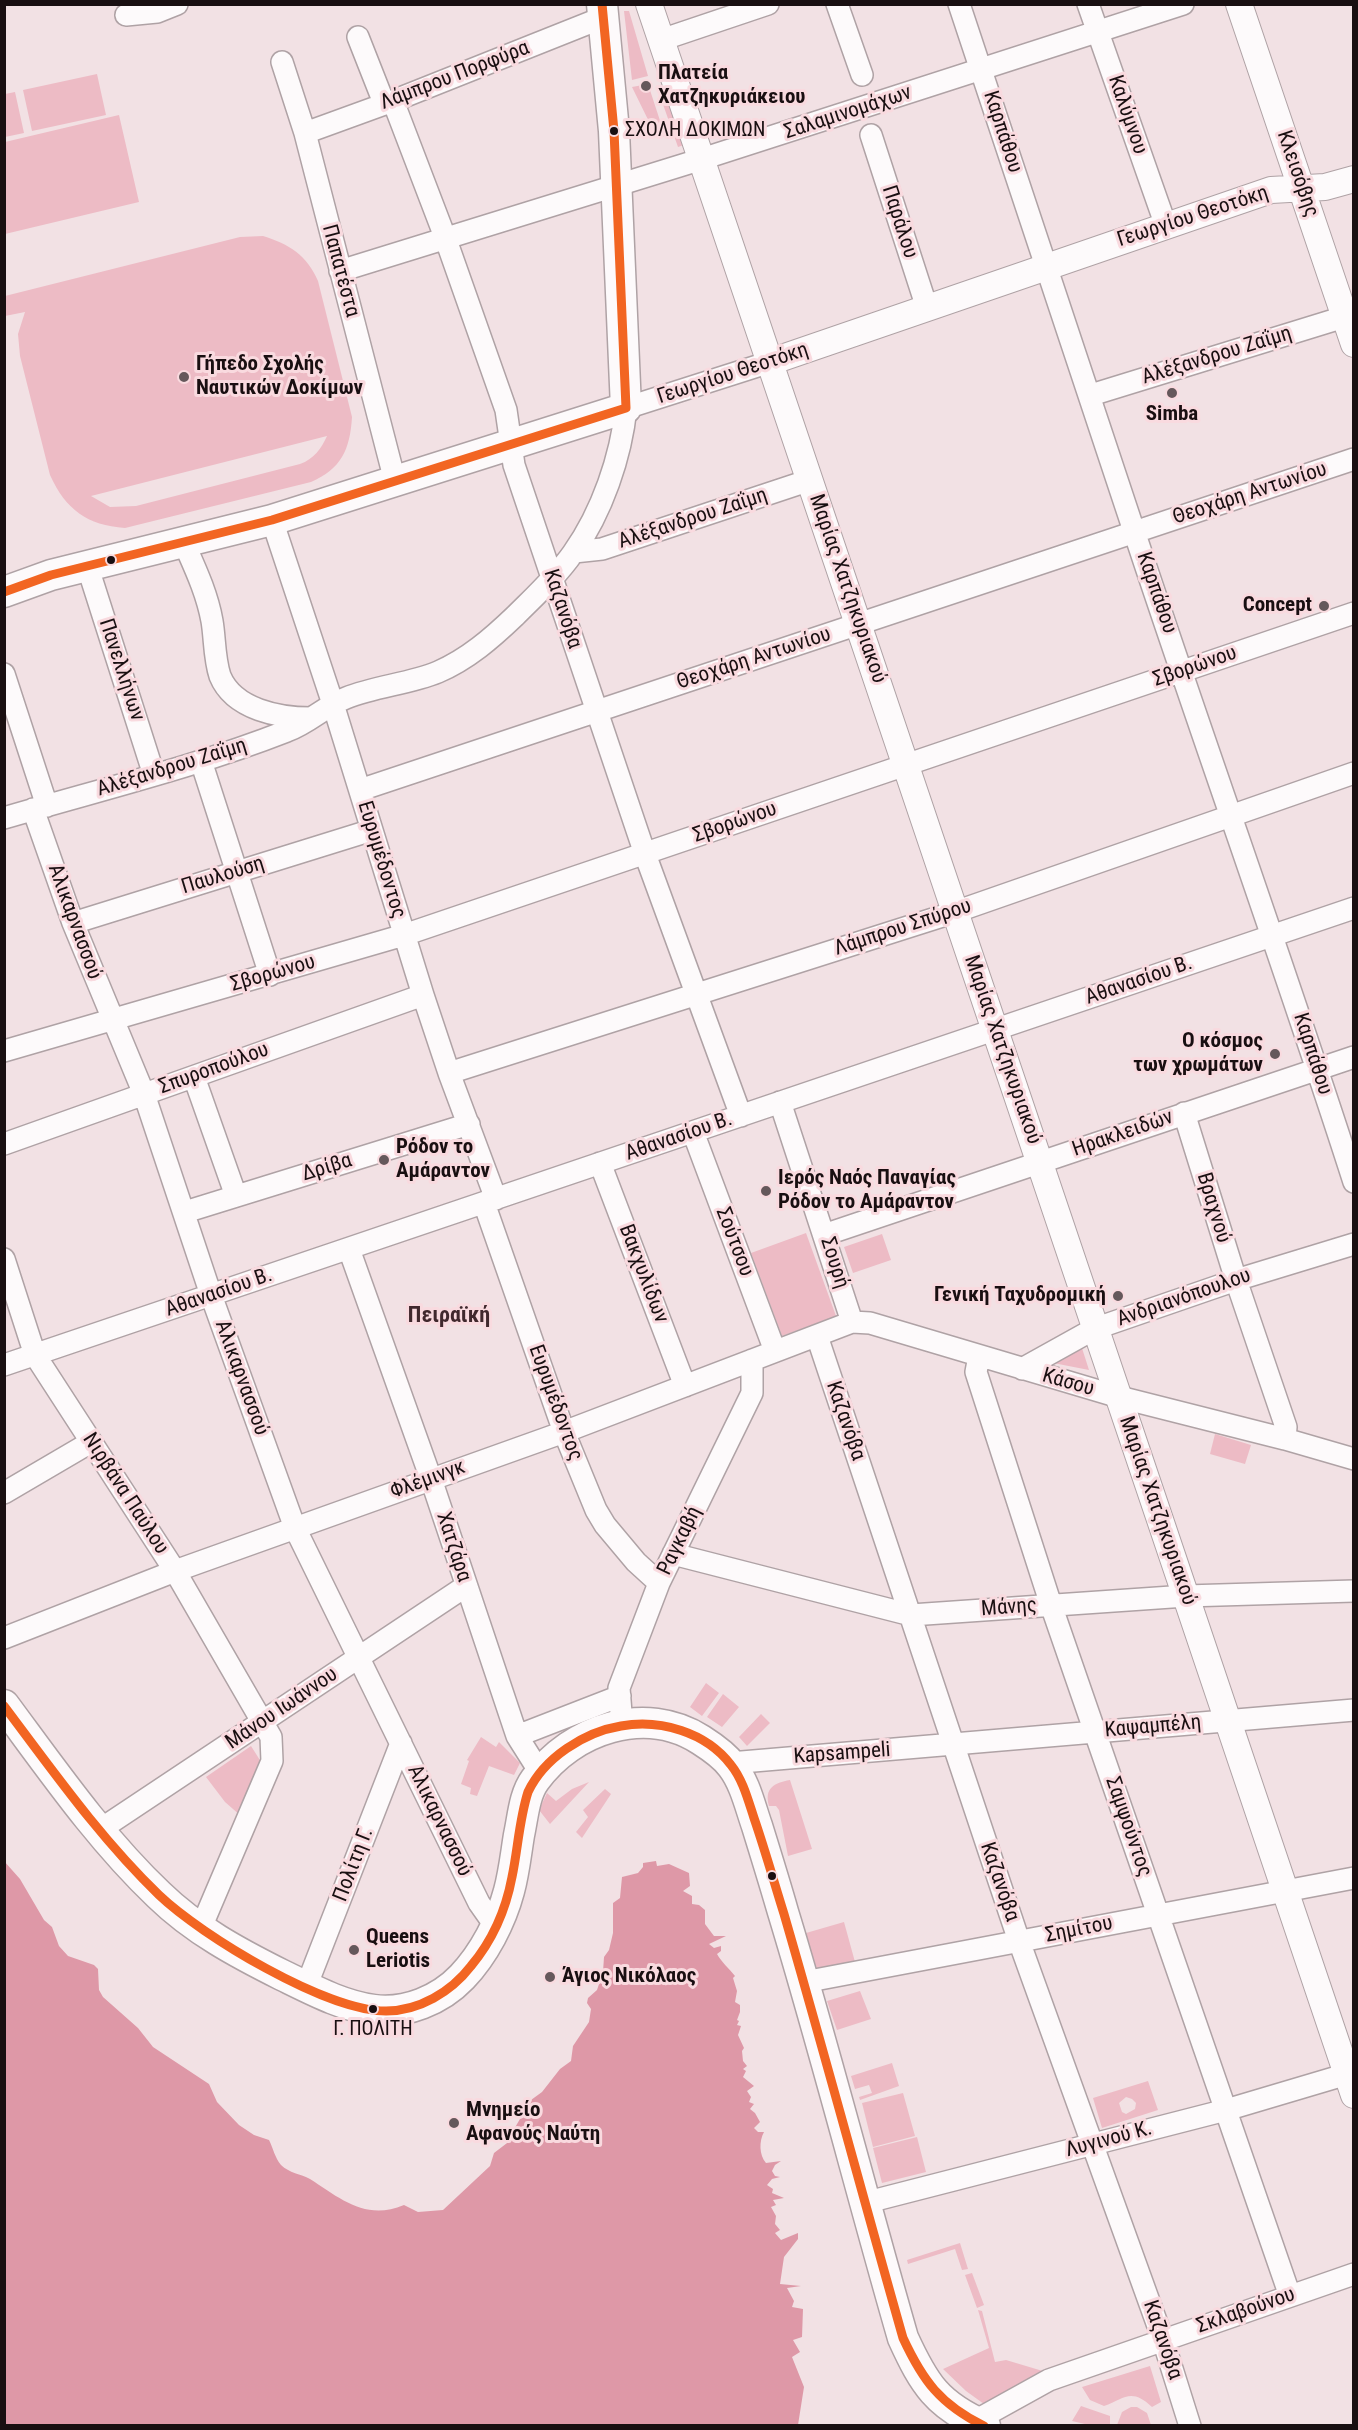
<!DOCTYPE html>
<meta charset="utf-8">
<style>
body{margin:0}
#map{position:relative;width:1358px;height:2430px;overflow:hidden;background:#f2e1e4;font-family:"Roboto Condensed",sans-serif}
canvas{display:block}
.frame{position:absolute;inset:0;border:6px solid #190f11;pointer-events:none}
</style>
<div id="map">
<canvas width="1358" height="2430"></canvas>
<div class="frame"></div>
</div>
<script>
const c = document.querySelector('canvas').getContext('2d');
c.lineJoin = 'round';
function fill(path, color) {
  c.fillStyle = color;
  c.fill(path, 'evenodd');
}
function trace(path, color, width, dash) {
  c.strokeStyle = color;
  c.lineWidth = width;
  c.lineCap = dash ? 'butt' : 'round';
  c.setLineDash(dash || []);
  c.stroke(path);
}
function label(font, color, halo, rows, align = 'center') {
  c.font = font + ' "Roboto Condensed",sans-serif';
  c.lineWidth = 6;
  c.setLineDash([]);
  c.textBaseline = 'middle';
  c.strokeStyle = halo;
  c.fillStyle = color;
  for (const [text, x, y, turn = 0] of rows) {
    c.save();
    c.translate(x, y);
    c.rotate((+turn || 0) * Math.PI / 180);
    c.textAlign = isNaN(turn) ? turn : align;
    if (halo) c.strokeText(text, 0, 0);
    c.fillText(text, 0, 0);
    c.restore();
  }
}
const green = new Path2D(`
 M624,11H629L648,76L632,80Z
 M97,74L106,115L32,131L23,90Z
 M648,84L665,136L657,138L632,87Z
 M664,90L684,145L678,147L659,93Z
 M15,92L24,133L5,137V94Z
 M119,115L139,202L5,234V142Z
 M263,236C289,244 307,255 318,281L352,417C350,450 341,469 311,482L125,528C87,525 66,510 50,475L20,356L18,334L25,312L5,316V296L240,237ZM327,436C321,449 314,459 300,464L136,506L110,507L91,496Z
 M806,1233L836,1316L782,1336L751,1253Z
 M882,1234L891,1260L853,1273L844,1247Z
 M1081,1345L1089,1370L1043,1361Z
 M1215,1434L1251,1445L1245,1464L1210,1454Z
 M706,1683L719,1693L702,1716L690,1707Z
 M723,1694L739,1707L722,1727L707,1717Z
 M761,1714L770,1723L747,1746L739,1737Z
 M481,1737L496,1747L499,1742L520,1763L514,1775L489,1766L477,1796L470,1794L471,1788L461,1784L469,1761L467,1760Z
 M251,1746L263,1765L241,1816L225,1802L206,1777Z
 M790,1780L812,1849L788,1856L779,1810L776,1806H769C764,1788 774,1783 790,1780Z
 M589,1782L550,1824L539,1810L547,1793L556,1801L572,1789Z
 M605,1789L611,1794L582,1838L576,1832L588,1817L583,1810Z
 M844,1922L855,1962L819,1970L814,1964L806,1933Z
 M860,1991L871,2019L837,2030L827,2001Z
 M892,2063L899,2086L860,2100L859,2097L872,2093L869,2085L855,2089L851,2076Z
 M1148,2081L1158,2110L1102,2128L1093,2098ZM1126,2097L1132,2099L1136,2103L1135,2109L1126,2114L1122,2112L1119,2103Z
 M903,2093L915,2136L873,2147L862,2103Z
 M917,2137L926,2172L882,2183L873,2148Z
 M960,2243L968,2269L962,2270L955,2249L908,2264L907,2260Z
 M972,2273L984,2305L977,2308L965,2275Z
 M978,2310L982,2311L995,2362L1006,2360L1046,2372L984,2404L966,2391L943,2369L989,2348Z
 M1150,2366L1161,2402L1152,2407C1131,2387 1124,2399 1104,2406L1090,2400L1082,2387Z
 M1081,2406L1110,2416V2425H1089L1072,2421Z
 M1131,2407H1137L1147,2413L1151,2425H1117L1122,2412Z`);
const water = new Path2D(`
 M4,1861L20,1879L44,1920L52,1927L59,1946L68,1956L94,1965L98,1969L99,1990L103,1997L138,2028L153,2047L209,2084L217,2102L239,2125L254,2135L269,2140C273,2148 275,2158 281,2165C289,2173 301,2174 310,2179C341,2199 366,2221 404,2205L418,2212L443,2210L490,2166L494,2153L511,2140L513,2131L531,2100L542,2092L560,2069L571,2061L573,2046L589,2022L591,2009L587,2003L588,1998L597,1990L603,1972L604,1957L609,1950L613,1933V1903L620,1898L622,1877L638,1873L643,1867V1863L656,1861L657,1866L669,1864L689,1873L690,1886L683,1891L692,1896V1904L699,1905L705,1910V1924L714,1936H726L709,1944L714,1948L721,1946V1951L717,1954C722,1963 729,1968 735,1976L733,1978L737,1991L735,2002L740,2005V2012L737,2020L739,2021L737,2025L741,2026L738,2035L744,2048L742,2051L743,2061L747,2066L743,2069L746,2071L743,2077L754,2086L747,2091L751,2097L749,2102L754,2104L750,2109L755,2113L760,2122L754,2128L758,2132H764C759,2141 759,2155 766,2163L781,2161L775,2165L772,2171L775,2176L780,2177L772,2179L767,2185L773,2189L772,2193L784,2198L773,2200L776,2205L771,2207L776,2216L775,2224L780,2230L775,2233L781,2240L798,2233V2239L784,2257L780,2284L801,2286L787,2288L794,2301L792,2307L803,2309L802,2337L793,2340L800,2352L792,2357L804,2387L798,2425H5Z`);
const minor = new Path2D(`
 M837,4L862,75
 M959,4C1019,180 1077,356 1134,531C1206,749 1284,964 1354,1182
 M1088,4L1166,226
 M126,15L157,12L177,4
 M358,37L384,103
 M661,40L768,4
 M282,62L305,133L395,481
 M393,101L445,237L506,410L514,465L645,854L741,1116
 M305,133L393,101L604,17
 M871,135L927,308
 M340,271L702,159L1183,4
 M1091,395L1344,317
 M272,520L333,704L423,995L449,1073L496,1199
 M184,543C195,568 207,593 212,621C215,638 214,658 220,676C234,710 280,718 311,718
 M574,552L602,549L810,480
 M87,565L154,775
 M4,674L47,806
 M201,761L270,975
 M360,790L1354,459
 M33,809L73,923L144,1094L211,1295L295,1528L479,1903L491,1920L497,1924
 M4,818C99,790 195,767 287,731C309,723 325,706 346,698C376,686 409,684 438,672C468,659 492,638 515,616C535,596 557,576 573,553C602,512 621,457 626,408L770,362
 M73,923L372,830
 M4,1051L404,935L1354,613
 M449,1073L955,912L1354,773
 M194,1077L236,1196
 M780,1102L852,1322
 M1184,1113L1236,1280L1286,1427L1285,1439
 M693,1132L775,1351
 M4,1144L423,995
 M600,1163L685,1386
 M484,1203L564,1432L596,1510L605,1525L636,1562L659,1583
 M185,1212L469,1124
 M824,1235L1354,1057
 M349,1249L431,1479L517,1736L541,1774
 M4,1259L35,1355L175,1571L271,1737L272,1761L200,1930
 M817,1336L1019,1941L1163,2340L1190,2426
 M979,1356L976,1372L1051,1605L1290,2296
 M4,1365L1354,908
 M1022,1369L1094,1329L1236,1280L1354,1244
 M4,1493L91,1442
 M673,1554L911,1615L1186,1596L1354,1591
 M4,1638L175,1571L564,1432L852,1322L870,1323L1119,1397L1285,1439L1354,1459
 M622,1725L619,1688L659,1583L752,1393V1360
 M517,1736L620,1696
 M730,1763L1354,1710
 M98,1831L466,1586
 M804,1982L1354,1878
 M306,1987L401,1743
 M864,2203L1226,2110L1354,2072
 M975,2421L1049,2380L1354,2274`);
const tertiary = new Path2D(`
 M649,4L1354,2095
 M1239,4L1354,344
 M770,362L1271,190L1325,187L1354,179`);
const secondary = new Path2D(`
 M4,592L51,575L272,520L626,408L614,131L602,4
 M4,1705C53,1771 100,1839 159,1895C195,1930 238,1953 282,1975C311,1989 342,2006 374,2010C406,2014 440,2000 462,1977C484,1954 501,1921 509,1891C514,1873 516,1853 519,1835C523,1817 524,1795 535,1780C572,1729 645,1704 701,1740C712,1747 724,1755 732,1766C745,1783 750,1806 757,1826C766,1855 775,1884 783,1912C826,2053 862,2196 903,2338C924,2384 937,2405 985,2426`);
const bus1 = new Path2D(`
 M4,592L51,575L272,520L626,408L614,131L602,4
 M4,1706C53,1771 100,1838 159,1895C202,1936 326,2011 386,2011C419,2011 451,1992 471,1966C492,1941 506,1909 512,1877C518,1849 519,1820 528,1792C544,1758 584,1732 621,1726C660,1719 706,1732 731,1765C743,1780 748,1800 754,1818C765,1850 774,1882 784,1914C825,2055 863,2197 903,2338C923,2381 940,2404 984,2426`);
const markers = [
 [646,86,6,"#65585b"],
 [614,131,5,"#190f11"],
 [184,377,6,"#65585b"],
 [1172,393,6,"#65585b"],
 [111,560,5,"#190f11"],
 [1324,606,6,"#65585b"],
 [1275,1054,6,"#65585b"],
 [384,1160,6,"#65585b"],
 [766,1191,6,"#65585b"],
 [1118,1296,6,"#65585b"],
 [772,1876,5,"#190f11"],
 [354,1950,6,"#65585b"],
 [550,1977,6,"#65585b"],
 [373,2009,5,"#190f11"],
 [454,2123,6,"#65585b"]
];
const busNames = [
 ["ΣΧΟΛΗ ΔΟΚΙΜΩΝ",625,131],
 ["Γ. ΠΟΛΙΤΗ",373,2030,"center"]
];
const poiNames = [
 ["Πλατεία",658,74],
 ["Χατζηκυριάκειου",658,98],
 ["Γήπεδο Σχολής",196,365],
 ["Ναυτικών Δοκίμων",196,389],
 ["Simba",1172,415,"center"],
 ["Concept",1312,606,"right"],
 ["Ο κόσμος",1263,1042,"right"],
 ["των χρωμάτων",1263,1066,"right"],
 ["Ρόδον το",396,1148],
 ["Αμάραντον",396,1172],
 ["Ιερός Ναός Παναγίας",778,1179],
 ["Ρόδον το Αμάραντον",778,1203],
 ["Γενική Ταχυδρομική",1106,1296,"right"],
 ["Queens",366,1938],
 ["Leriotis",366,1962],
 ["Άγιος Νικόλαος",562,1977],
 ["Μνημείο",466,2111],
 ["Αφανούς Ναύτη",466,2135]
];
const streetNames = [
 ["Λάμπρου Πορφύρα",455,76,-21],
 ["Σαλαμινομάχων",848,113,-18],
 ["Καλύμνου",1127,115,71],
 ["Καρπάθου",1002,132,72],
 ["Κλεισόβης",1297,174,71],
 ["Γεωργίου Θεοτόκη",1193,217,-18],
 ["Παράλου",899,222,72],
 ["Παπατέστα",340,271,75],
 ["Αλέξανδρου Ζαΐμη",1217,356,-17],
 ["Γεωργίου Θεοτόκη",733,374,-18],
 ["Θεοχάρη Αντωνίου",1250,494,-18],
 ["Αλέξανδρου Ζαΐμη",693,519,-18],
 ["Μαρίας Χατζηκυριακού",847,589,71],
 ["Καρπάθου",1156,593,71],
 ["Καζανόβα",562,609,72],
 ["Θεοχάρη Αντωνίου",754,659,-18],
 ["Σβορώνου",1195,667,-19],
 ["Πανελλήνων",121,670,72],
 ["Αλέξανδρου Ζαΐμη",172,768,-17],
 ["Σβορώνου",735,823,-19],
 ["Ευρυμέδοντος",381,860,73],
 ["Παυλούση",223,876,-17],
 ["Αλικαρνασσού",74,922,70],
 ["Λάμπρου Σπύρου",903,928,-18],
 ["Σβορώνου",273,974,-16],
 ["Αθανασίου Β.",1139,981,-19],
 ["Μαρίας Χατζηκυριακού",1002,1050,71],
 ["Καρπάθου",1312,1054,72],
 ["Σπυροπούλου",214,1069,-20],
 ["Ηρακλειδών",1123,1134,-19],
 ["Αθανασίου Β.",679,1137,-19],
 ["Δρίβα",327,1168,-17],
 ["Βραχνού",1213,1208,73],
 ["Σούτσου",734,1242,69],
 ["Σουρή",834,1263,72],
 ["Βακχυλίδων",643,1274,69],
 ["Αθανασίου Β.",219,1293,-19],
 ["Ανδριανόπουλου",1184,1298,-19],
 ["Αλικαρνασσού",241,1378,70],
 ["Κάσου",1068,1383,16],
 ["Ευρυμέδοντος",555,1403,70],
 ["Καζανόβα",845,1421,71],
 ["Φλέμινγκ",428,1480,-20],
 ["Νιρβάνα Παύλου",125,1494,57],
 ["Μαρίας Χατζηκυριακού",1157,1511,71],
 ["Ραγκαβή",680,1541,-64],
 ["Χατζάρα",453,1547,72],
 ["Μάνης",1009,1608,-4],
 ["Μάνου Ιωάννου",282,1709,-34],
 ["Καψαμπέλη",1153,1727,-5],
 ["Kapsampeli",842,1754,-4],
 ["Αλικαρνασσού",439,1821,64],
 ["Σαμψούντος",1128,1827,71],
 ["Πολίτη Γ.",354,1865,-69],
 ["Καζανόβα",999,1882,71],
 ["Σημίτου",1079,1930,-11],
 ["Λυγινού Κ.",1109,2140,-15],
 ["Σκλαβούνου",1246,2311,-19],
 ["Καζανόβα",1162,2340,71]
];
const neighbourhoodNames = [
 ["Πειραϊκή",449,1316]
];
fill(green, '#edbbc5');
fill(water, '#de98a7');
trace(minor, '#afa2a5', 24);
trace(tertiary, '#afa2a5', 28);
trace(secondary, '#afa2a5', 33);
trace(minor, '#fdfafb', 21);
trace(tertiary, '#fdfafb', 26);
trace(secondary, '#fdfafb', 30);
trace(bus1, '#f26522', 9);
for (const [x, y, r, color] of markers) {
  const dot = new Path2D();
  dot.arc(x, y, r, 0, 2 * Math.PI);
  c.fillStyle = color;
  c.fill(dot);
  trace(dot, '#f9dadf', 2);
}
label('20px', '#190f11', '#f9dadf', busNames, 'left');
label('bold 21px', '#190f11', '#f9dadf', poiNames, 'left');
label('21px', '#190f11', '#f9dadf', streetNames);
label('bold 22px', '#40282d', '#f9dadf', neighbourhoodNames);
</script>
